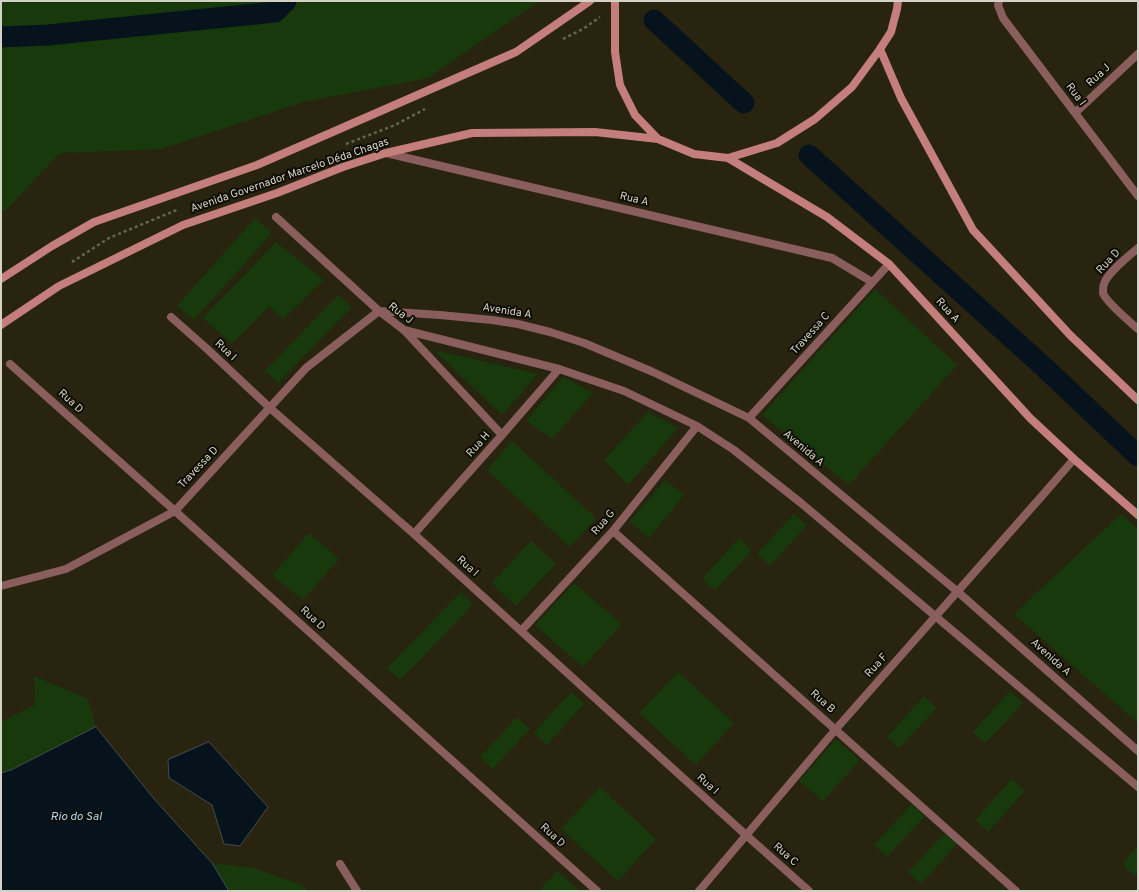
<!DOCTYPE html>
<meta charset="utf-8">
<style>
body{margin:0}
#map{position:relative;width:1139px;height:892px;overflow:hidden;background:#282410;font-family:Overpass,sans-serif}
canvas{display:block}
.frame{position:absolute;inset:0;border:2px solid #d4d2c6;pointer-events:none}
</style>
<div id="map">
<canvas width="1139" height="892"></canvas>
<div class="frame"></div>
</div>
<script>
const c = document.querySelector('canvas').getContext('2d');
c.lineJoin = 'round';
function fill(path, color) {
  c.fillStyle = color;
  c.fill(path, 'evenodd');
}
function trace(path, color, width, dash) {
  c.strokeStyle = color;
  c.lineWidth = width;
  c.lineCap = dash ? 'butt' : 'round';
  c.setLineDash(dash || []);
  c.stroke(path);
}
function label(font, color, halo, rows, align = 'center') {
  c.font = font + ' Overpass,sans-serif';
  c.lineWidth = 4;
  c.setLineDash([]);
  c.textBaseline = 'middle';
  c.strokeStyle = halo;
  c.fillStyle = color;
  for (const [text, x, y, turn = 0] of rows) {
    c.save();
    c.translate(x, y);
    c.rotate((+turn || 0) * Math.PI / 180);
    c.textAlign = isNaN(turn) ? turn : align;
    if (halo) c.strokeText(text, 0, 0);
    c.fillText(text, 0, 0);
    c.restore();
  }
}
const green = new Path2D(`
 M1,1H539L428,78L304,102L162,149L60,153L5,211L1,209Z
 M255,218L272,233L194,320L177,306Z
 M276,242L324,280L283,319L269,306L232,344L203,318Z
 M875,289L957,365L849,485L762,415Z
 M338,295L352,307L278,383L265,371Z
 M434,350L538,374L502,415Z
 M563,377L593,393L552,439L526,421Z
 M648,412L678,428L628,485L604,460Z
 M512,441L596,518L570,547L487,470Z
 M665,480L684,495L649,538L629,522Z
 M794,514L807,525L770,566L757,554Z
 M1121,514L1138,529V723L1014,614Z
 M309,533L339,559L303,600L272,575Z
 M739,538L752,550L715,591L702,579Z
 M531,541L556,564L516,606L492,583Z
 M574,583L622,624L583,667L535,625Z
 M461,592L473,605L400,680L387,668Z
 M678,672L734,723L696,765L639,713Z
 M34,676L88,699L96,727L11,770L1,773V722L35,705Z
 M1010,691L1023,703L985,744L973,732Z
 M571,692L584,704L547,745L534,733Z
 M924,696L937,708L899,748L887,737Z
 M517,717L530,729L493,769L480,757Z
 M836,739L860,760L823,801L799,781Z
 M1012,779L1025,791L988,832L975,820Z
 M600,787L656,839L618,881L561,829Z
 M912,804L925,816L887,857L874,845Z
 M946,832L958,843L921,884L908,872Z
 M1138,846V872L1135,876L1122,864Z
 M212,863L254,868L301,885L309,891H229Z
 M557,871L580,891H539Z`);
const water = new Path2D(`
 M96,727L155,800L212,863L229,891H1V773L11,770Z
 M209,742L268,807L240,846L224,844L212,805L169,778L168,760Z`);
const canal = new Path2D(`
 M654,20L744,103
 M1,37L48,35L275,12L286,1
 M809,155L1045,368L1138,456`);
const path = new Path2D(`
 M563,39L583,29L600,17
 M346,144L395,125L425,109
 M72,262L109,238L179,209`);
const minor = new Path2D(`
 M999,1L998,5L1003,18L1138,196
 M1075,113L1138,54
 M386,153L832,258L872,282
 M276,217L379,311L404,330L502,435
 M1138,248C1130,255 1107,273 1104,284C1103,286 1103,290 1103,293C1106,302 1130,322 1138,329
 M171,317L205,347L270,408L414,534L746,835L809,891
 M404,330L559,369L624,391L697,426L734,450L801,503L1138,787
 M10,364L175,511L597,891
 M749,418L889,264
 M613,531L1016,891
 M414,534L502,435L559,369
 M1,586L66,569L175,511L306,368L379,311L440,315L492,320L518,324L550,332L584,343L653,372L749,418L958,592L1138,751
 M521,631L613,531L697,426
 M340,864L357,891
 M699,891L836,729L1041,497L1074,459`);
const secondary = new Path2D(`
 M615,1V52L620,85L635,115L658,139L694,154L728,158L777,143L815,119L852,87L880,49L891,32L897,9L898,1
 M880,49L901,98L973,230L1070,335L1138,400
 M728,158L827,217L889,264L1030,418L1074,459L1138,515
 M1,279L52,246L94,222L257,165L516,52L590,1
 M1,325L59,286L183,225L277,193L343,167L386,153L472,133L595,132L658,139`);
const streetNames = [
 ["Rua J",1099,76,-43],
 ["Rua I",1075,95,53],
 ["Avenida Governador Marcelo Déda Chagas",290,176,-19],
 ["Rua A",634,200,13],
 ["Rua D",1109,262,-48],
 ["Rua A",947,311,48],
 ["Avenida A",507,312,9],
 ["Rua J",400,314,38],
 ["Travessa C",811,334,-48],
 ["Rua I",225,351,43],
 ["Rua D",70,402,42],
 ["Rua H",479,445,-48],
 ["Avenida A",803,449,40],
 ["Travessa D",199,468,-47],
 ["Rua G",604,523,-49],
 ["Rua I",467,567,42],
 ["Rua D",312,619,42],
 ["Avenida A",1050,658,42],
 ["Rua F",877,666,-48],
 ["Rua B",822,702,42],
 ["Rua I",707,785,42],
 ["Rua D",552,836,42],
 ["Rua C",785,855,41]
];
const waterNames = [
 ["Rio do Sal",76,818]
];
fill(green, '#17390c');
fill(water, '#07131c');
trace(water, '#444c4f', 1);
trace(canal, '#07131c', 21);
trace(path, '#676453', 2.5, [3, 3]);
trace(minor, '#8a5e5d', 8);
trace(secondary, '#c47e7c', 8);
label('11px', '#d4d2c6', '#0f0e06', streetNames);
label('italic 12px', '#aad6f6', '#0f0e06', waterNames);
</script>
